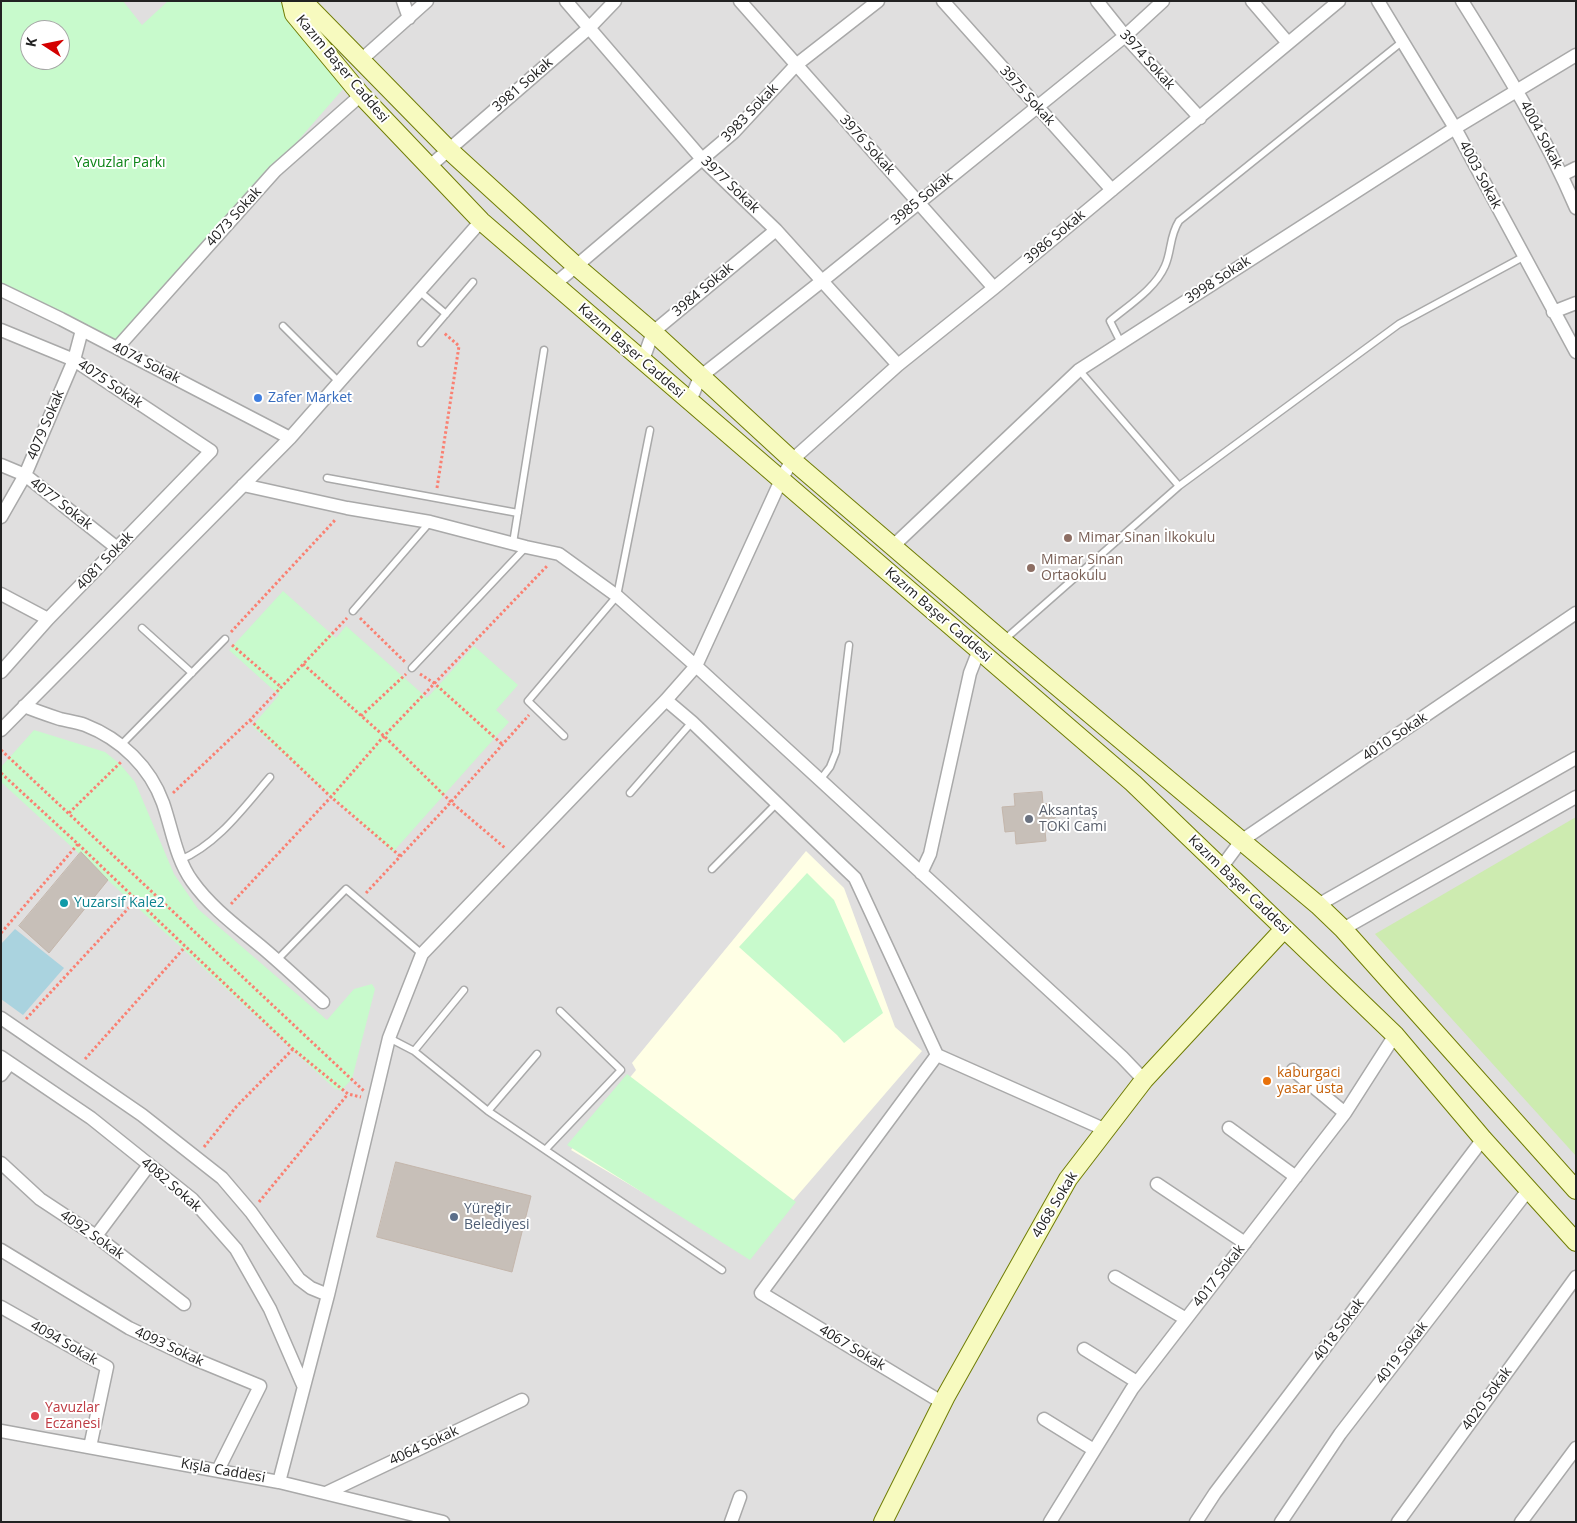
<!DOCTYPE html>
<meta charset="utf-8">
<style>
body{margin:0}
#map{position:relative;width:1577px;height:1523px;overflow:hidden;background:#f2efe9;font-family:"Open Sans",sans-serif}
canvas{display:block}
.frame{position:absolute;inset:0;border:2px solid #222;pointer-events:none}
.north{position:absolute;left:20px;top:20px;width:50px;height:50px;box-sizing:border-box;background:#fff;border:1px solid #a7a7a7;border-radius:50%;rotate:281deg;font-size:14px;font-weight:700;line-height:20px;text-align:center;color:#222}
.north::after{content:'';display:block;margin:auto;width:18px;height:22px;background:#d40000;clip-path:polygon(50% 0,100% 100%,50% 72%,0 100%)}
</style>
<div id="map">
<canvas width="1577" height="1523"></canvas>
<div class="frame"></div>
<div class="north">K</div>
</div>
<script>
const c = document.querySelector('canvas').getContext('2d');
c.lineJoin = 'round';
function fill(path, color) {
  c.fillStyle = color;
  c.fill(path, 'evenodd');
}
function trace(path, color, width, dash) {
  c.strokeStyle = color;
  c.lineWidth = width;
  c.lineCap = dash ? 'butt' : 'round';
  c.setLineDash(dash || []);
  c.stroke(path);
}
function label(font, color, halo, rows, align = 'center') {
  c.font = font + ' "Open Sans",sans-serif';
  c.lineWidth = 4;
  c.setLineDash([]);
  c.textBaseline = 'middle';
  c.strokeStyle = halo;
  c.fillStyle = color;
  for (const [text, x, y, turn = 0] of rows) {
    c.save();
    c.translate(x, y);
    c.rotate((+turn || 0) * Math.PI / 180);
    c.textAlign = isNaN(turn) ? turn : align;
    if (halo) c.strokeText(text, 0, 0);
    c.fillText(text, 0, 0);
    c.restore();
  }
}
const residential = new Path2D(`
 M1,1H1576V1522H1ZM30,30H60V60H30Z`);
const education = new Path2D(`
 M806,851L844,888L895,1027L922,1051L747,1254L571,1150L636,1070L632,1063Z`);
const grass = new Path2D(`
 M1576,817V1156L1375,934Z`);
const park = new Path2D(`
 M1,1H123L142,25L168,1H279L350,81L117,348L1,291ZM30,30H60V60H30Z
 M283,591L336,638L346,626L427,698L474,646L518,685L496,710L509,722L393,852L252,726L279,695L229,650Z
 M34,730L105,752L120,764L135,782L174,874L198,909L327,1020L354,989L372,984L375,989L352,1079L341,1091L334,1088L1,782V767Z
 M807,873L834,900L883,1013L844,1043L837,1035L739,947Z
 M627,1074L796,1202L750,1260L567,1145Z`);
const water = new Path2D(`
 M15,929L64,968L23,1015L1,999V944Z`);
const building = new Path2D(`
 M1042,792L1043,804L1050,803V813L1057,816L1051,821L1052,830L1045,831L1046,841L1016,844L1015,831L1005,832L1002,807L1015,806L1014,794Z
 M81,852L108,880L49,953L19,926Z
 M396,1162L531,1196L512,1272L377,1237Z`);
const path = new Path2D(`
 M437,488L459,346L443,332
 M360,618L405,662
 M231,632L336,519
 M232,645L281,687
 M303,664L384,736L451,802L505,848
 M420,674L434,683L503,745
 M361,716L406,674
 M250,720L331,797L400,856
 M1,750L364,1091
 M1,773L78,844L293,1049L348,1094L361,1097
 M173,793L250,720L347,618
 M69,813L121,762
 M366,893L451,802L529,715
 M231,904L331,797L384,736L548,565
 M1,933L78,844
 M26,1019L136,900
 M85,1059L185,947
 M204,1147L236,1107L293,1049
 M259,1202L348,1094`);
const service = new Path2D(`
 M419,291L446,314
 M283,326L339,382
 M421,343L473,282
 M1121,343L1110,321C1129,305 1155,289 1165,266C1172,250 1169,237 1179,221L1403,41
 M1079,370L1179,486
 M327,478L518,513
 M513,543L544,350
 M353,611L430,522
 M142,628L192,673
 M1004,640L1179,486L1399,324L1523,257
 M412,668L526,547
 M564,736L528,701L617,596L650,430
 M121,745L225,639
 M820,780L830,767L836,752L849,645
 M630,793L692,722
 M180,860C218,844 244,807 270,777
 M712,869L777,803
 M277,960L346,889L422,954
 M389,1038L414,1051L488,1111L722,1270
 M414,1051L464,990
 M488,1111L537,1054
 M546,1149L621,1070L560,1011`);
const minor = new Path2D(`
 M403,1L409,18
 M566,1L702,159L776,230L898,365
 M740,1L994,288
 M943,1L1112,190
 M1097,1L1125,36L1200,118
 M1252,1L1288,43
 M1378,1L1455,128L1576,352
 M1462,1C1504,68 1545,135 1576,208
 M361,60L427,1
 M430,166L589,28L615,1
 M1562,175L1576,168
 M555,284L734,132L796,65L878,1
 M1,290L61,319L290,438
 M1553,312L1576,303
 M1,330L74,360L211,451L48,619L1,672
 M117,348L275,171L361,95
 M643,360L653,332L776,230
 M690,401L700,377L822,281L1125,36L1163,1
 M1,465L25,475L117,548
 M243,485L347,508L430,522L526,547L559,554L617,596L696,666L1122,1057L1144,1080
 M1,517L25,475L74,360L82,330
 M892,547L1079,370L1455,128L1576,55
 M1,594L48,619
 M666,700L692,722L855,878L937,1055L1106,1130
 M24,706C36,711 48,715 60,719C68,721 77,722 85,725C121,739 150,767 163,803C172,829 176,859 192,881C211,908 239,928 264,949C284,966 303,984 323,1002
 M1,730L290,438L481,221
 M1221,868L1241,841L1576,613
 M921,873L930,854L970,673L979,650
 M1318,905L1576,758
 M1343,929L1576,797
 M1,1018L142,1115L222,1178L251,1212L299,1279L311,1288L328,1295
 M937,1055L761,1293L943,1403
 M1,1057L91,1118L192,1199L236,1249L270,1309L303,1385
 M1293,1070L1345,1113
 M1,1075L10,1063
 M1229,1128L1296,1177
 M1,1163L40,1199L96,1236L184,1304
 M1157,1184L1245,1243
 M96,1236L149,1165
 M1,1250L129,1328L192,1358L260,1386L218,1470
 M1115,1277L1186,1319
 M1,1307L107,1367L90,1447
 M1084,1349L1137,1382
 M1044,1419L1094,1450
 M1,1431L279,1482L443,1522
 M279,1482L328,1295L389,1038L422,954L666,700L696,666L781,480L792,460L898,365L994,288L1339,1
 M326,1493L522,1400
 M731,1522L740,1497
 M1050,1522L1132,1389L1345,1113L1395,1035
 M1196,1522L1215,1493L1483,1139
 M1281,1522L1340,1434L1529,1189
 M1398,1522L1576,1277
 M1521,1522L1576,1448`);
const secondary = new Path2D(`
 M291,1L294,14L361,95L481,221L1133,783L1395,1035L1483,1139L1576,1242
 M303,1L449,150L576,266L653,332L792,460L1003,641L1318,905L1343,929L1576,1190
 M883,1522L946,1396L1068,1179L1144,1080L1284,929`);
const markers = [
 [258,398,5,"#3f7fe0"],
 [1068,538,5,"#8d6e63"],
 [1031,568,5,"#8d6e63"],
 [1029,819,5,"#6b7280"],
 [64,903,5,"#0f9aa8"],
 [1267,1081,5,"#e8710a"],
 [454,1217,5,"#5c6f8a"],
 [35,1416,5,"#e0444e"]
];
const streetNames = [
 ["3974 Sokak",1147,60,48],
 ["Kazım Başer Caddesi",342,69,50],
 ["3981 Sokak",523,85,-41],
 ["3975 Sokak",1027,96,48],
 ["3983 Sokak",750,113,-46],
 ["4004 Sokak",1541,135,62],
 ["3976 Sokak",867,145,48],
 ["4003 Sokak",1480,175,62],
 ["3977 Sokak",730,185,44],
 ["3985 Sokak",922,199,-39],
 ["4073 Sokak",234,217,-48],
 ["3986 Sokak",1055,237,-40],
 ["3998 Sokak",1218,280,-33],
 ["3984 Sokak",703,290,-40],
 ["Kazım Başer Caddesi",631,351,41],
 ["4074 Sokak",146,363,27],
 ["4075 Sokak",110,384,34],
 ["4079 Sokak",46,425,-67],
 ["4077 Sokak",61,504,38],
 ["4081 Sokak",105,561,-46],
 ["Kazım Başer Caddesi",938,615,41],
 ["4010 Sokak",1395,737,-34],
 ["Kazım Başer Caddesi",1239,885,44],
 ["4082 Sokak",171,1185,41],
 ["4068 Sokak",1055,1205,-59],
 ["4092 Sokak",92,1235,35],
 ["4017 Sokak",1219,1276,-52],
 ["4018 Sokak",1339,1330,-53],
 ["4094 Sokak",64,1343,30],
 ["4093 Sokak",169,1347,25],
 ["4067 Sokak",852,1348,31],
 ["4019 Sokak",1402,1353,-52],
 ["4020 Sokak",1487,1399,-54],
 ["4064 Sokak",424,1446,-25],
 ["Kışla Caddesi",223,1471,10]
];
const parkNames = [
 ["Yavuzlar Parkı",120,163]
];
const shopNames = [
 ["Zafer Market",268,398]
];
const educationNames = [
 ["Mimar Sinan İlkokulu",1078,538],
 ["Mimar Sinan",1041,560],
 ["Ortaokulu",1041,576]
];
const worshipNames = [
 ["Aksantaş",1039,811],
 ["TOKİ Cami",1039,827]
];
const cultureNames = [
 ["Yuzarsif Kale2",74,903]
];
const foodNames = [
 ["kaburgaci",1277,1073],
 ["yasar usta",1277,1089]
];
const serviceNames = [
 ["Yüreğir",464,1209],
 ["Belediyesi",464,1225]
];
const healthNames = [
 ["Yavuzlar",45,1408],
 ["Eczanesi",45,1424]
];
fill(residential, '#e0dfdf');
fill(education, '#ffffe5');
fill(grass, '#cdebb0');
fill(park, '#c8facc');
fill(water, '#aad3df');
fill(building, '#c7bfb8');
trace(building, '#c4b6ab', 1);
trace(service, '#a9a9a9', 9);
trace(minor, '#a9a9a9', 15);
trace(secondary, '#707d05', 20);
trace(path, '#fa8072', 3, [2.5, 2.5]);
trace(service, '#fff', 6);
trace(minor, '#fff', 12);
trace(secondary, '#f7fabf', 18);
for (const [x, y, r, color] of markers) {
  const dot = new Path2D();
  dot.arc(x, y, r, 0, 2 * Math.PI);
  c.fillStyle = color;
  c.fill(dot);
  trace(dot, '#fff', 2);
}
label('14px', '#222', '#fff', streetNames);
label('14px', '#0c8416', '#fff', parkNames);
label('14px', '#366cbe', '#fff', shopNames, 'left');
label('14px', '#785e54', '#fff', educationNames, 'left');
label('14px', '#5b616d', '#fff', worshipNames, 'left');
label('14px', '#0d838f', '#fff', cultureNames, 'left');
label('14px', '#c56008', '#fff', foodNames, 'left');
label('14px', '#4e5e75', '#fff', serviceNames, 'left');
label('14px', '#be3a42', '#fff', healthNames, 'left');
</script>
